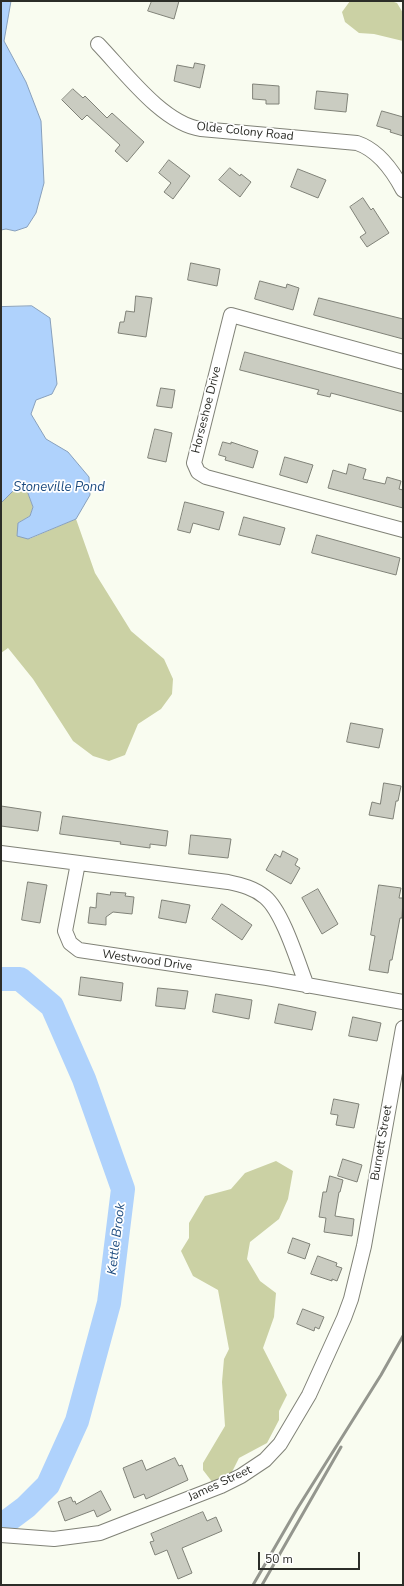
<!DOCTYPE html>
<style>
body{margin:0}
#map{position:relative;width:404px;height:1586px;overflow:hidden;background:#f9fcf0;font-family:"Nunito Sans",sans-serif}
canvas{display:block}
.frame{position:absolute;inset:0;border:2px solid #2c2d28;pointer-events:none}
.scale{position:absolute;left:258px;top:1552px;width:102px;height:18px;box-sizing:border-box;border:2px solid #2c2d28;border-top:0;padding-left:5px;font-size:12px;line-height:14px;white-space:nowrap;color:#2c2d28;-webkit-text-stroke:3px #fff;paint-order:stroke}
</style>
<div id="map">
<canvas width="404" height="1586"></canvas>
<div class="frame"></div>
<div class="scale">50 m</div>
</div>
<script>
const c = document.querySelector('canvas').getContext('2d');
c.lineJoin = 'round';
function fill(path, color) {
  c.fillStyle = color;
  c.fill(path, 'evenodd');
}
function trace(path, color, width, dash) {
  c.strokeStyle = color;
  c.lineWidth = width;
  c.lineCap = dash ? 'butt' : 'round';
  c.setLineDash(dash || []);
  c.stroke(path);
}
function label(font, color, halo, rows, align = 'center') {
  c.font = font + ' "Nunito Sans",sans-serif';
  c.lineWidth = 3.5;
  c.setLineDash([]);
  c.textBaseline = 'middle';
  c.strokeStyle = halo;
  c.fillStyle = color;
  for (const [text, x, y, turn = 0] of rows) {
    c.save();
    c.translate(x, y);
    c.rotate((+turn || 0) * Math.PI / 180);
    c.textAlign = isNaN(turn) ? turn : align;
    if (halo) c.strokeText(text, 0, 0);
    c.fillText(text, 0, 0);
    c.restore();
  }
}
const green = new Path2D(`
 M350,1H391L397,3L403,13V41L374,34L359,33L345,22L342,12Z
 M26,488L33,507L30,516L18,523L29,539L76,519L95,573L131,631L164,659L173,679L172,694L161,709L138,724L125,755L109,761L93,756L73,741L33,679L8,648L1,653V503L14,490Z
 M276,1161L293,1171L288,1199L279,1219L250,1242L247,1259L260,1281L276,1293L274,1317L263,1348L287,1395L279,1411V1420L267,1443L239,1458L230,1476L213,1483L203,1470V1463L225,1426L222,1382L224,1359L229,1349L218,1290L193,1276L181,1251L189,1238V1223L205,1196L231,1189L245,1173Z`);
const water = new Path2D(`
 M1,1H11L4,41L26,82L41,121L44,183L36,213L27,227L15,231L6,229L1,230Z
 M32,306L50,318L57,384L52,394L36,400L31,414L46,439L68,452L89,477L90,495L76,519L28,539L17,536L18,523L30,516L33,507L26,488L14,490L1,503V307Z`);
const river = new Path2D(`
 M1,979H20L52,1006L84,1079L123,1189L109,1303L77,1421L48,1485L26,1507L10,1519`);
const building = new Path2D(`
 M152,1H179L174,19L148,11Z
 M195,63L205,65L200,88L174,81L177,65L193,68Z
 M253,84L279,86V104H266V100L253,99Z
 M73,89L83,98L85,96L107,118L112,113L144,142L127,162L115,151L120,145L87,115L82,120L62,100Z
 M317,91L348,94L346,112L315,109Z
 M382,111L403,117V136L390,132L391,130L377,126Z
 M169,160L190,176L173,199L164,192L171,183L159,173Z
 M230,168L240,176L241,174L251,182L240,197L219,180Z
 M298,169L326,180L318,198L291,187Z
 M363,198L371,210L373,208L389,233L367,247L360,237L366,233L350,207Z
 M191,263L220,269L217,286L188,280Z
 M260,281L286,288L287,284L299,288L293,310L255,299Z
 M136,296L152,298L146,337L118,333L120,322H124L126,311L134,312Z
 M319,298L403,319V339L314,315Z
 M245,352L403,394V412L331,393L330,397L317,394L319,390L240,370Z
 M161,388L175,390L172,408L157,406Z
 M155,429L172,433L166,462L148,458Z
 M223,442L231,444V442L258,451L253,468L225,460L226,457L219,455Z
 M285,457L313,465L307,483L280,475Z
 M349,464L366,469L363,479L385,484L387,477L401,481L399,489L403,490V508L328,488L333,470L346,474Z
 M185,502L224,512L219,530L193,523L190,533L178,530Z
 M244,517L285,528L280,545L239,535Z
 M317,535L400,558L396,575L312,553Z
 M351,723L383,729L379,748L347,742Z
 M384,783L401,786L398,801H396L393,819L369,815L372,802L380,804Z
 M1,806L41,812L38,831L1,826Z
 M63,816L168,831L166,846L150,844V848L120,844L121,842L60,834Z
 M191,835L231,839L228,858L189,854Z
 M283,851L298,859L295,865L300,868L291,884L266,870L275,854L280,857Z
 M28,882L47,885L40,923L22,920Z
 M379,885L401,888L399,898H403L402,918H400L392,960H390L388,973L369,970L375,936L371,935Z
 M318,889L338,924L322,934L302,898Z
 M111,892L126,893L125,896L134,897L132,914L113,912L106,917V925L88,923L90,907L96,908L97,893L110,895Z
 M162,900L190,905L186,923L159,918Z
 M222,904L252,925L242,940L212,919Z
 M81,977L123,983L121,1001L79,995Z
 M158,988L188,991L185,1009L156,1006Z
 M216,994L252,1000L249,1019L213,1012Z
 M279,1004L316,1012L312,1030L275,1023Z
 M353,1017L381,1023L377,1041L349,1036Z
 M334,1099L359,1104L354,1128L336,1125L338,1115L331,1114Z
 M343,1159L362,1165L357,1182L338,1176Z
 M330,1176L343,1180L340,1192H339L335,1216L354,1219L352,1236L324,1232L326,1218L319,1217L323,1192H326Z
 M293,1238L310,1244L305,1259L288,1253Z
 M318,1256L337,1263L336,1266L342,1268L337,1281L332,1279V1281L311,1274Z
 M303,1309L324,1317L319,1329L315,1327L314,1331L297,1324Z
 M175,1458L179,1466L182,1465L188,1480L146,1499L144,1494L134,1498L123,1468L142,1460L146,1470Z
 M101,1491L111,1510L97,1517L94,1510L65,1521L58,1502L71,1497L73,1502L75,1501L76,1504Z
 M203,1512L207,1521L216,1517L222,1531L182,1548L192,1573L178,1579L167,1550L155,1555L150,1542L154,1541L151,1534Z`);
const minor = new Path2D(`
 M98,44C124,71 163,124 201,129L357,143C378,150 393,171 403,190
 M403,362L231,315L194,463L198,472L206,477L403,530
 M1,853L228,882C242,885 254,888 265,897C283,912 298,963 307,986
 M78,863L65,931L70,943L79,950L267,978L403,1002
 M1,1535L54,1539L100,1533L221,1486L241,1476L265,1460L280,1444L309,1395L344,1318L351,1299L364,1246L403,1028`);
const rail = new Path2D(`
 M253,1585L297,1509L381,1375L403,1336
 M262,1585L341,1447`);
const streetNames = [
 ["Olde Colony Road",245,132,6],
 ["Horseshoe Drive",207,410,-76],
 ["Westwood Drive",147,961,8],
 ["Burnett Street",382,1143,-80],
 ["James Street",220,1484,-25]
];
const waterNames = [
 ["Stoneville Pond",59,488],
 ["Kettle Brook",117,1239,-83]
];
fill(green, '#cbd1a4');
fill(water, '#afd2fc');
trace(water, '#88a0bc', 1);
trace(river, '#afd2fc', 24);
fill(building, '#caccc1');
trace(building, '#808278', 1);
trace(minor, '#808277', 16);
trace(minor, '#fff', 14);
trace(rail, '#94968e', 3);
label('12px', '#2c2d28', '#fff', streetNames);
label('italic 13px', '#1d4c80', '#fff', waterNames);
</script>
